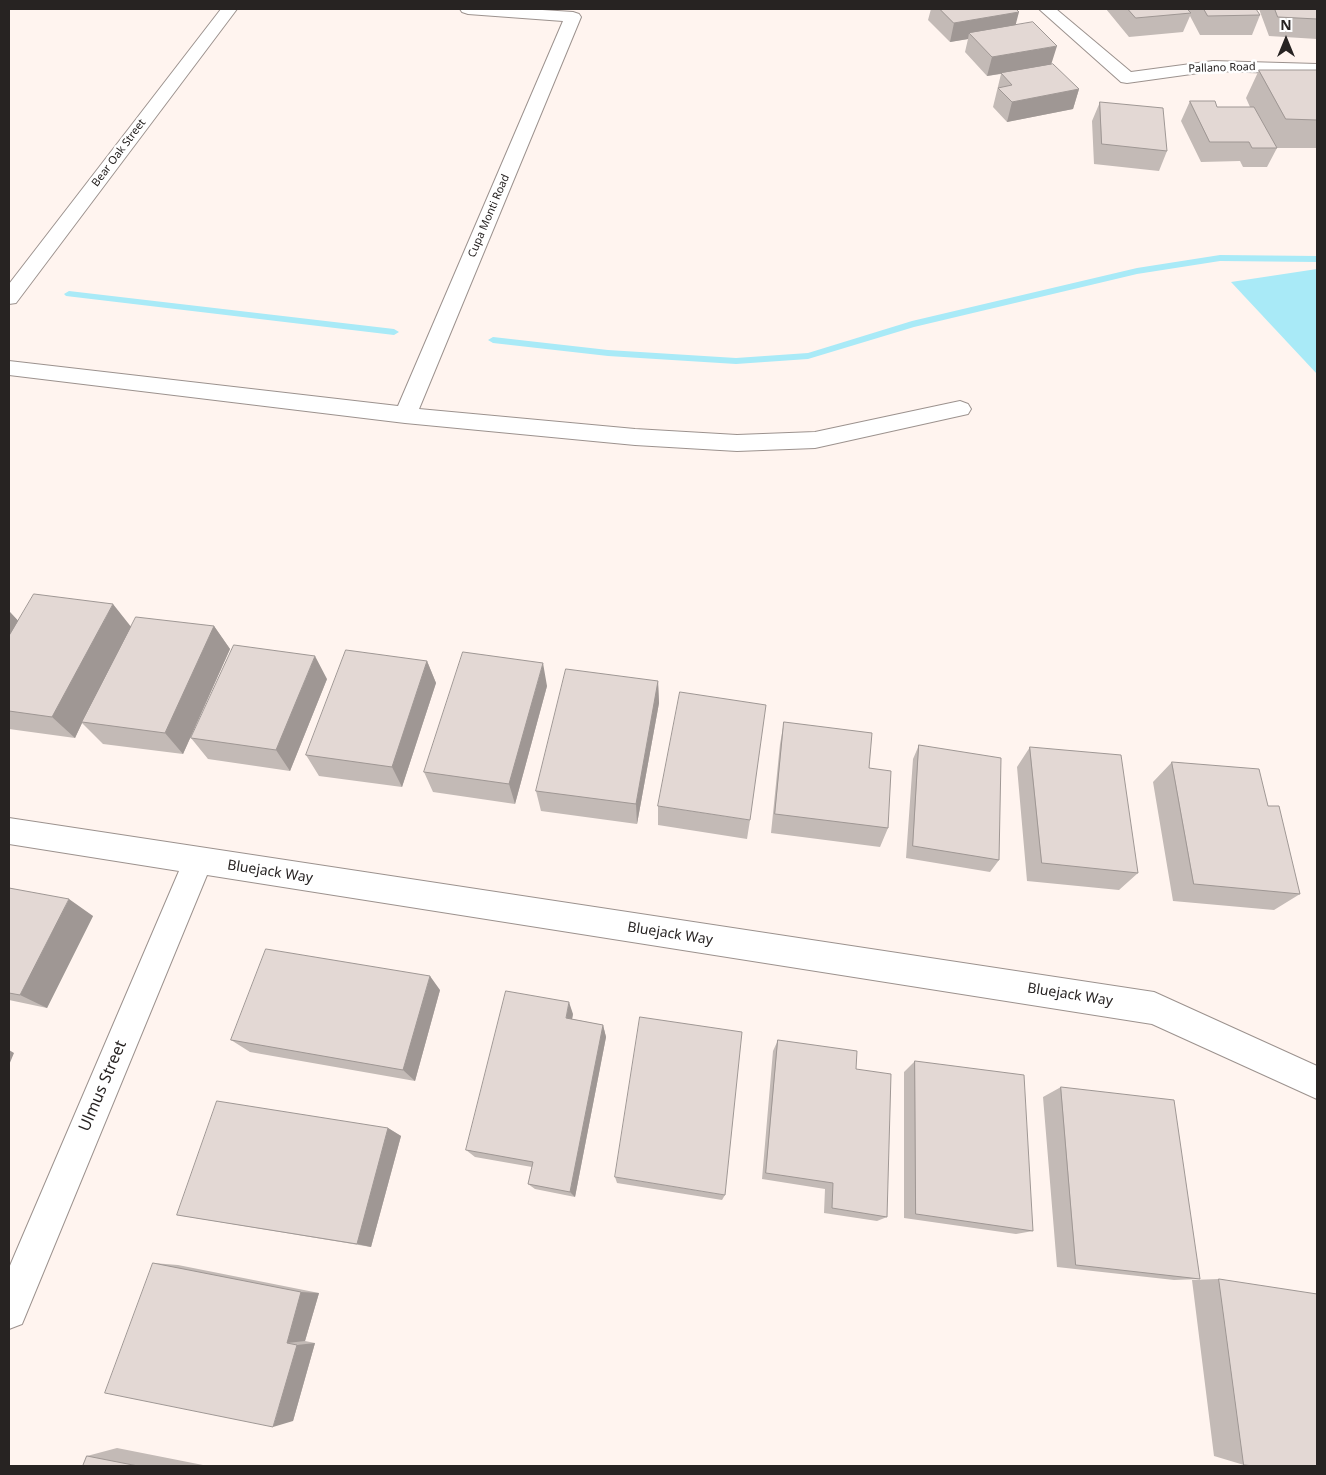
<!DOCTYPE html>
<style>
body{margin:0}
#map{position:relative;width:1326px;height:1475px;overflow:hidden;background:#fff4ef;font-family:"Noto Sans",sans-serif}
canvas{display:block}
.frame{position:absolute;inset:0;border:10px solid #272322;pointer-events:none}
.north{position:absolute;left:1261px;top:15px;width:50px;height:50px;-webkit-text-stroke:4px #fff;paint-order:stroke;rotate:0deg;font-size:14px;font-weight:700;line-height:20px;text-align:center;color:#272322}
.north::after{content:'';display:block;margin:auto;width:18px;height:22px;background:#272322;clip-path:polygon(50% 0,100% 100%,50% 72%,0 100%)}
</style>
<div id="map">
<canvas width="1326" height="1475"></canvas>
<div class="frame"></div>
<div class="north">N</div>
</div>
<script>
const c = document.querySelector('canvas').getContext('2d');
c.lineJoin = 'round';
function fill(path, color) {
  c.fillStyle = color;
  c.fill(path, 'evenodd');
}
function trace(path, color, width, dash) {
  c.strokeStyle = color;
  c.lineWidth = width;
  c.lineCap = dash ? 'butt' : 'round';
  c.setLineDash(dash || []);
  c.stroke(path);
}
function label(font, color, halo, rows, align = 'center') {
  c.font = font + ' "Noto Sans",sans-serif';
  c.lineWidth = 5;
  c.setLineDash([]);
  c.textBaseline = 'middle';
  c.strokeStyle = halo;
  c.fillStyle = color;
  for (const [text, x, y, turn = 0] of rows) {
    c.save();
    c.translate(x, y);
    c.rotate((+turn || 0) * Math.PI / 180);
    c.textAlign = isNaN(turn) ? turn : align;
    if (halo) c.strokeText(text, 0, 0);
    c.fillText(text, 0, 0);
    c.restore();
  }
}
const water = new Path2D(`
 M1317,269V374L1231,282Z`);
const stream = new Path2D(`
 M1220,255L1317,256V262L1220,261L1137,274L914,327L808,359L736,364L608,356L493,343L488,340L493,337L608,350L736,358L808,353L912,321L1137,268Z
 M69,291L394,329L399,332L394,335L66,296L64,294Z`);
const minor = new Path2D(`
 M221,9H237L16,303L9,304V284Z
 M460,9H527L573,12L579,14L581,17L419,409L635,429L737,435L815,432L960,401L968,404L971,409L968,414L815,448L737,451L635,445L405,423L9,375V361L398,406L563,21L468,14L462,12Z
 M1039,9H1056L1131,72L1213,61L1317,64V74L1213,71L1127,83L1121,82Z
 M9,818L1154,992L1317,1066V1099L1152,1024L207,875L22,1324L9,1329V1268L179,871L9,844Z`);
const wall = new Path2D(`
 M931,9H1016V25L1051,64L1079,89L1073,109L1007,122L993,107L1001,74L987,76L965,52L968,39L950,42L928,20Z
 M1106,9H1256L1260,15L1252,35H1200L1190,16L1183,32L1129,37Z
 M1259,9H1317V39L1269,36Z
 M1259,70H1317V148H1277L1267,167H1243L1240,161L1201,162L1181,121L1190,101L1217,107H1250L1246,98Z
 M1100,102L1167,151L1159,171L1094,164L1092,121Z
 M9,611L18,621L131,626H214L230,649L183,754L103,744L82,723L75,738L9,729Z
 M427,661L436,683L402,787L319,776L306,755Z
 M327,679L290,771L208,759L191,738Z
 M658,681L659,703L637,824L541,811L536,791Z
 M547,686L515,804L433,792L424,772Z
 M784,722L869,768L888,828L880,847L771,833L780,744Z
 M919,745L999,860L990,872L906,858L913,759Z
 M1030,747L1138,873L1119,890L1027,881L1017,767Z
 M1172,762L1268,806L1300,894L1274,910L1173,901L1153,782Z
 M658,806L750,820L747,839L658,825Z
 M9,888L93,916L47,1008L9,1000Z
 M440,990L415,1081L250,1052L231,1040Z
 M573,1014L572,1019L603,1025L606,1037L575,1197L535,1189L528,1184L532,1167L475,1157L466,1150Z
 M778,1040L856,1069L887,1217L877,1221L824,1213L825,1189L762,1179L773,1051Z
 M915,1061L1033,1231L1016,1234L904,1218V1072Z
 M1061,1087L1200,1279L1174,1280L1057,1267L1043,1097Z
 M388,1128L401,1136L371,1247L177,1215Z
 M615,1177L725,1195L722,1200L617,1183Z
 M153,1263L178,1265L319,1293L305,1341L315,1343L293,1421Z
 M1219,1279L1244,1465L1214,1456L1192,1280Z
 M117,1448L208,1466H83L87,1456Z`);
const shadedWall = new Path2D(`
 M1019,12L1014,31L969,33L968,39L950,42L954,23Z
 M1057,46L1051,65L987,76L992,57Z
 M1079,89L1073,109L1007,122L1012,102Z
 M113,604L132,628L82,722V723L75,738L52,717Z
 M9,611L26,629L9,658Z
 M214,626L230,649L183,754L165,733Z
 M315,656L327,679L290,771L276,750Z
 M427,661L436,683L402,787L392,767Z
 M543,663L547,686L515,804L509,784Z
 M658,681L659,703L637,824L636,804Z
 M69,899L93,916L47,1008L20,995Z
 M430,976L440,990L415,1081L403,1070Z
 M569,1002L573,1014L570,1030L566,1018Z
 M603,1025L606,1037L575,1197L570,1192Z
 M9,1050L14,1053L9,1065Z
 M388,1128L401,1136L371,1247L357,1244Z
 M301,1292L319,1293L305,1341L287,1343Z
 M315,1343L293,1421L273,1427L297,1345Z`);
const building = new Path2D(`
 M940,9H1016L1019,12L954,23Z
 M1128,9H1187L1191,13L1136,18Z
 M1204,9H1256L1260,15L1208,16Z
 M1275,9H1317V19L1278,17Z
 M1033,22L1057,46L992,57L969,33Z
 M1053,64L1079,89L1012,102L998,88L1012,85L1001,73Z
 M1259,70H1317V120L1286,119Z
 M1190,101H1215L1217,107H1254L1277,148H1252L1249,142H1210Z
 M1100,102L1163,108L1167,151L1102,144Z
 M34,594L113,604L52,717L9,711V636Z
 M136,617L214,626L165,733L82,722Z
 M234,645L315,656L276,750L191,738Z
 M346,650L427,661L392,767L306,755Z
 M463,652L543,663L509,784L424,772Z
 M566,669L658,681L636,804L536,791Z
 M680,692L766,705L750,820L658,806Z
 M784,722L872,733L869,768L891,771L888,828L775,814Z
 M919,745L1001,758L999,860L913,846Z
 M1030,747L1121,755L1138,873L1042,863Z
 M1172,762L1259,769L1268,806H1279L1300,894L1194,884Z
 M9,888L69,899L20,995L9,993Z
 M266,949L430,976L403,1070L231,1040Z
 M506,991L569,1002L566,1018L603,1025L570,1192L528,1184L533,1162L466,1150Z
 M640,1017L742,1032L725,1195L615,1177Z
 M778,1040L857,1051L856,1069L891,1074L887,1217L832,1208L833,1183L766,1173Z
 M915,1061L1024,1075L1033,1231L916,1214Z
 M1061,1087L1174,1100L1200,1279L1076,1265Z
 M217,1101L388,1128L357,1244L177,1215Z
 M153,1263L301,1292L287,1343L297,1345L273,1427L105,1393Z
 M1219,1279L1317,1294V1466H1254L1244,1465Z
 M87,1456L138,1466H83Z`);
const farStreetnames = [
 ["Pallano Road",1222,68,-2],
 ["Bear Oak Street",119,153,-53],
 ["Cupa Monti Road",489,216,-67]
];
const streetNames = [
 ["Bluejack Way",270,872,9],
 ["Bluejack Way",670,934,9],
 ["Bluejack Way",1070,995,9]
];
const nearStreetnames = [
 ["Ulmus Street",103,1086,-67]
];
fill(water, '#a9eaf7');
fill(stream, '#a9eaf7');
trace(minor, '#9c928e', 2);
fill(minor, '#fff');
fill(wall, '#c3bab6');
fill(shadedWall, '#9f9794');
fill(building, '#e3d8d4');
trace(building, '#9f9794', 1);
label('11px', '#272322', '#fff', farStreetnames);
label('14px', '#272322', '#fff', streetNames);
label('16px', '#272322', '#fff', nearStreetnames);
</script>
